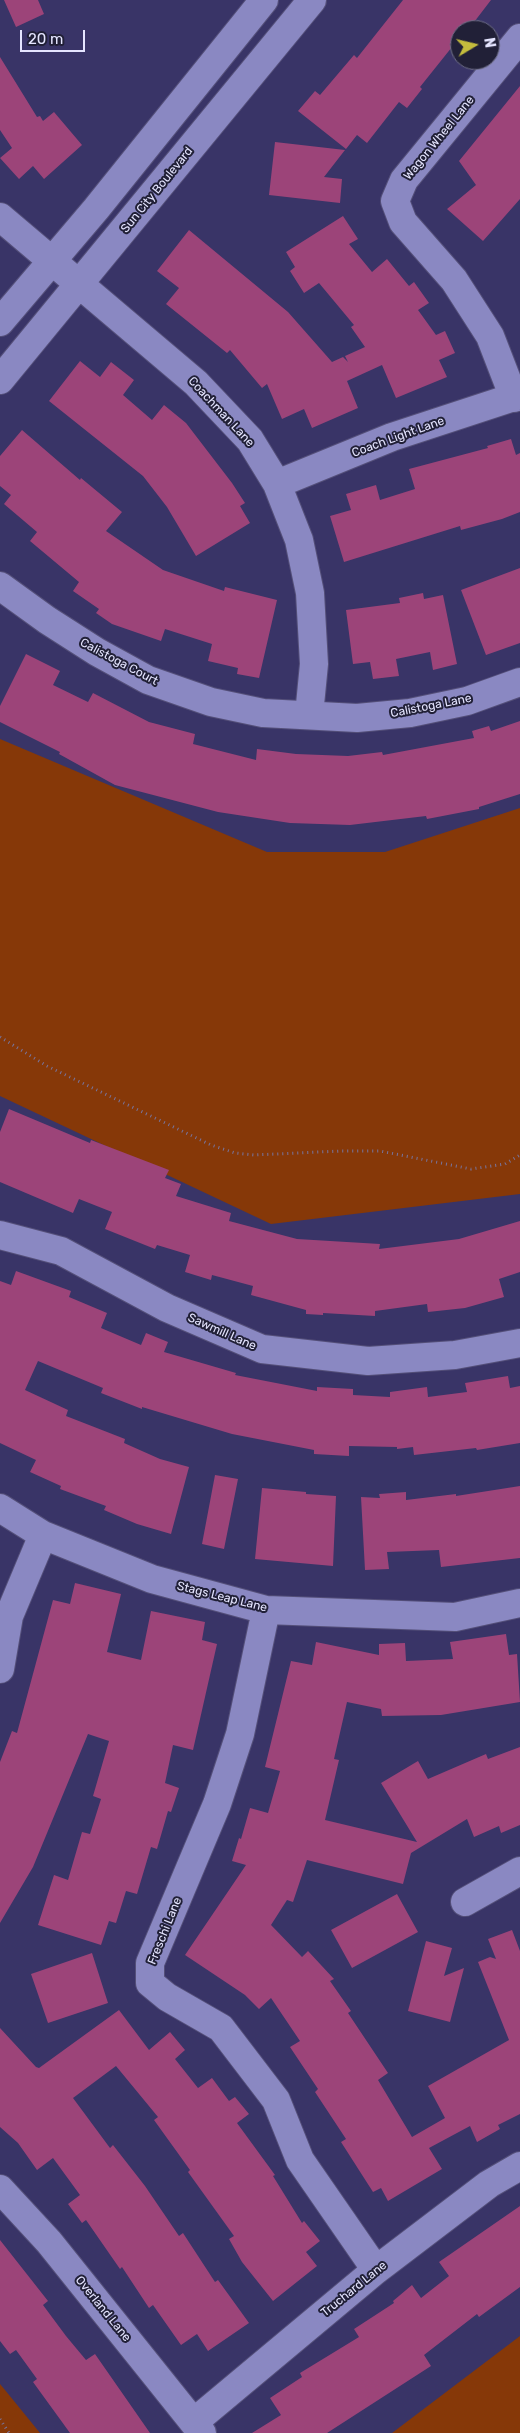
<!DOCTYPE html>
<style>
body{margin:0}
#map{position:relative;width:520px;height:2433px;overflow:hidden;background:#393467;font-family:Rubik,sans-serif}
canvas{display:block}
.north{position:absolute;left:450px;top:20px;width:50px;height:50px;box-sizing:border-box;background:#212037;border:1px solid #6f6f87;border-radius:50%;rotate:81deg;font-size:14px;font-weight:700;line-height:20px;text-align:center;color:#e5e5ff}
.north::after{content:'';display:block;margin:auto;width:18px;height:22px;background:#c4bc3d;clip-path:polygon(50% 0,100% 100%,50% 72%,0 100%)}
.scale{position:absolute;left:20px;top:30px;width:65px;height:22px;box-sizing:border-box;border:2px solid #e5e5ff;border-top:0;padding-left:6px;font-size:15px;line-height:18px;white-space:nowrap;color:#e5e5ff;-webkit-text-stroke:4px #212037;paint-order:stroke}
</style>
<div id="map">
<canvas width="520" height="2433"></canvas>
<div class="north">N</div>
<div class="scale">20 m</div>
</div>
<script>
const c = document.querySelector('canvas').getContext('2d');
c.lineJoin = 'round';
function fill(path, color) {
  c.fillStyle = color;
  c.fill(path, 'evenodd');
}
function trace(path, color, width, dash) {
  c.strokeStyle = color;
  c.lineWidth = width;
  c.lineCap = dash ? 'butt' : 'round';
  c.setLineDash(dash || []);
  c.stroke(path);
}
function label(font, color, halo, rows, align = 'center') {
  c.font = font + ' Rubik,sans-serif';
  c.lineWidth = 4;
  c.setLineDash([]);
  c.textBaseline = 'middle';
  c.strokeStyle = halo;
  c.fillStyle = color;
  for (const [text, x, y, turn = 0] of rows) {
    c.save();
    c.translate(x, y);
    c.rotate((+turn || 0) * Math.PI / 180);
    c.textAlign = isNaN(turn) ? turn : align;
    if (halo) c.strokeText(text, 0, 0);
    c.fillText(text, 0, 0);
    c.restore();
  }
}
const green = new Path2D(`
 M0,739L267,852H385L520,808V1194L271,1224L0,1096Z
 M520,2336V2433H392Z
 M0,2384L5,2390L40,2433H0Z`);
const building = new Path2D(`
 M4,0H38L44,14L16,27Z
 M403,0H491L468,30H460V37L420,87L422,89L407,108L399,102L367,143L357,135L346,149L298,111L315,91L320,95L354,55L357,58Z
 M0,57L37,117L40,116L43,121L54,112L82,145L44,179L33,166L19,179L0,158L12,148L0,130Z
 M520,86V199L483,241L447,209L476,185L459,161Z
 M275,142L345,150L324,177L342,179L340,203L269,195Z
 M343,216L358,239L349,244L372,272L387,259L409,286L414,282L429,303L418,310L436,335L445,331L455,353L439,360L447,377L396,398L382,365L347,381L358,408L312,428L304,409L282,419L267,384L262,388L230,350L227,353L166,304L179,288L157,271L189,230L288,312L332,362L343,357L348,362L345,356L365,347L351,327L354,325L319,283L304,293L290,271L295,267L286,252Z
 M80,361L100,377L111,362L134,380L123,395L152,420L164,405L186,423L232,483L245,503L240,506L250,523L196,556L167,507L143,476L49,401Z
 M22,430L80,480L81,478L122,512L106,531L163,570L224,591L225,587L277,600L259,678L237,674L238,668L208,661L212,644L165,629L161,641L112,624L96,613L99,609L73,591L79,582L30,541L37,532L4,504L11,495L0,486V456Z
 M511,439L516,455L520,453V512L502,519L461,530L460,526L344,562L330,516L351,510L346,494L376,485L380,500L415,489L409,469L488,448L487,446Z
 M520,568V643L486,655L461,590Z
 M423,593L424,599L443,595L457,664L433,670L430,652L396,659L399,676L373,679L370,662L353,664L346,610L400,603L399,598Z
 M26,654L60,671L53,685L88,702L93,693L149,722L195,734L193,744L256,760L257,749L296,754L348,756L382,752L383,755L474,738L472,731L489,726L491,731L520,721V794L479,807V809L427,819L426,816L350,825L290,823L218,812L115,785L59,754L60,752L0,722V706Z
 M9,1109L90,1143L91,1140L169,1170L165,1178L181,1184L176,1196L231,1213L229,1221L297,1239L380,1244L379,1249L459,1239L520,1221V1272L499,1279L504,1297L465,1308L428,1312L427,1304L375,1311V1316L323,1313V1315L306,1314V1310L251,1295L253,1286L212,1275L211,1280L185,1272L190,1255L157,1245L155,1249L105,1229L112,1212L79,1199L73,1213L0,1182V1132Z
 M16,1271L71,1291L69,1297L107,1313L101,1328L141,1345L146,1333L168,1342L164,1352L236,1373L235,1375L317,1391V1387L353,1389V1395L390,1397V1392L427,1387L428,1397L467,1392L465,1383L508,1376L510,1388L520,1386V1443L477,1450L476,1448L414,1455L413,1447L397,1449V1447L349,1446V1456L314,1454V1450L232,1434L142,1407V1409L101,1393L103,1388L38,1361L25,1390L68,1410L66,1416L125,1439L124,1443L160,1459L189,1467L171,1534L137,1524L104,1510L106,1506L60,1489L61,1486L30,1472L36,1460L0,1443V1281L11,1285Z
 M215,1475L238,1479L224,1549L202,1544Z
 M520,1486V1558L441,1567L439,1550L387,1552L389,1569L365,1570L361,1497L380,1498L379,1494L406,1492V1500L456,1494V1496Z
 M262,1488L306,1492V1494L336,1496L333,1566L255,1559Z
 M75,1583L121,1594L107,1652L141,1660L151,1611L205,1622L202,1640L217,1644L193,1750L173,1745L165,1783L179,1788L171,1812L168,1811L157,1849L151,1847L137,1894L126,1891L116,1923L109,1921L101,1945L38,1925L54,1875L68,1880L82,1832L90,1834L101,1799L93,1796L109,1741L88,1734L33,1867L0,1923V1762L12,1731L17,1733L53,1600L70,1604Z
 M506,1634L509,1655L517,1654L520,1702L441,1715L382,1716L381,1709L347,1702L334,1759L339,1760L325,1820L417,1842L381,1783L418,1761L428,1779L486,1754L488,1759L520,1747V1825L501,1833L499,1826L474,1837L467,1819L411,1853L403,1884L307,1860L293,1902L287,1900L271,1925L302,1957L308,1951L334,1979L330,1981L351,2011L348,2013L388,2073L378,2080L412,2137L445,2118L428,2086L509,2040L478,1962L490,1957L496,1959L488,1939L512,1930L520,1951V2114L498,2125L500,2129L477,2142L470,2126L429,2148L442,2169L388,2201L381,2188L373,2192L341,2142L346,2139L315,2092L318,2089L290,2047L300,2041L271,1998L259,2009L245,1995L185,1955L246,1865L232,1861L239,1838L241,1839L250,1808L268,1813L280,1771L265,1767L291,1661L312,1665L316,1642L379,1655V1644L405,1643L406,1661L453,1659L450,1642Z
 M397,1894L418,1932L352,1968L331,1930Z
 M426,1941L452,1948L444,1976L464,1968L450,2022L408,2011Z
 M92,1953L108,2003L48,2023L31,1974Z
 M119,2010L149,2050L170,2032L185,2050L175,2059L198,2088L212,2078L229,2101L235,2097L249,2114L237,2123L275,2175L273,2176L302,2223L304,2221L320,2241L306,2252L317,2266L273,2301L242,2262L229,2239L234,2236L188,2172L190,2170L154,2120L158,2117L116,2066L73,2098L110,2148L113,2145L145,2186L179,2236L183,2233L215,2282L218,2280L249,2323L208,2351L197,2334L181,2345L153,2305L149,2308L122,2267L120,2269L86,2220L82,2223L68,2204L80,2195L53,2158L37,2170L18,2143L0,2127V2028L36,2067L39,2068Z
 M520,2206V2287L479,2317L477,2314L424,2355L431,2366L327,2433H252L281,2415L270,2398L302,2377L300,2373L359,2337L354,2329L394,2303L393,2301L412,2285L421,2298L449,2276L439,2262Z
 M0,2240L48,2301L43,2305L66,2336L86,2360L95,2354L150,2433H70L33,2382L37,2379L16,2350L10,2354L0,2341Z`);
const path = new Path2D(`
 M0,1037L47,1066L211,1145L235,1153L254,1155L341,1151H380L471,1169L505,1164L520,1155
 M0,2419L9,2433`);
const minor = new Path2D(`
 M0,217L196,383L250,440L277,484L299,540L310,593L314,664L309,715
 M0,322L96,209L264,0
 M0,380L312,0
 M514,398L490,336L454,280L403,222L395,201L404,180L520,38
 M277,484L392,437L520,395
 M0,586L47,620L97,652L148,680L211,702L263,713L357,718L410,713L467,701L520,682
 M0,1235L61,1251L167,1308L262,1349L368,1361L455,1355L520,1343
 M0,1508L43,1535L152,1579L266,1610L455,1617L520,1603
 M266,1610L240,1734L217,1804L150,1963V1983L167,1997L221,2028L276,2100L300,2160L376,2270
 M0,1669L9,1616L43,1535
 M465,1902L520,1871
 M0,2189L49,2242L202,2433
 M194,2422L376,2270L489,2184L520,2166`);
const streetNames = [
 ["Wagon Wheel Lane",439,138,-51],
 ["Sun City Boulevard",157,190,-51],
 ["Coachman Lane",221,412,47],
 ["Coach Light Lane",398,437,-20],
 ["Calistoga Court",119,662,28],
 ["Calistoga Lane",431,706,-11],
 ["Sawmill Lane",222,1332,24],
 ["Stags Leap Lane",222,1597,14],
 ["Freschi Lane",165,1931,-68],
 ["Truchard Lane",354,2289,-39],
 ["Overland Lane",103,2309,51]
];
fill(green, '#863808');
fill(building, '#9c4479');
trace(minor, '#544f79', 30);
trace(path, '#78759f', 3, [1, 4]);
trace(minor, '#8a88c2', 28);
label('12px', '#e5e5ff', '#212037', streetNames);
</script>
